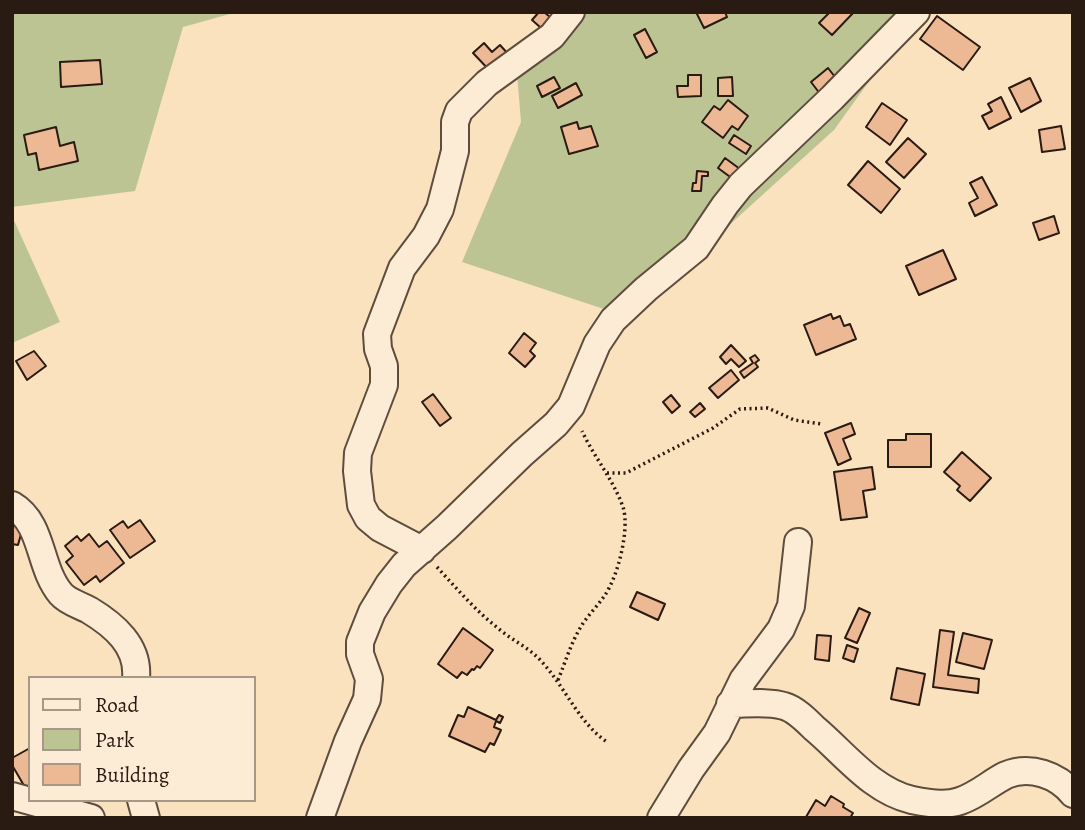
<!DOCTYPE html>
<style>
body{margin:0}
#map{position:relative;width:1085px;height:830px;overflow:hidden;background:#fbe2bf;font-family:Alegreya,serif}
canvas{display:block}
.frame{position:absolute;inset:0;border:14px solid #291a12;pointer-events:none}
.legend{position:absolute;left:28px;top:676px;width:228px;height:126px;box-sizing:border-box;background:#fcecd5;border:2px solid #a89887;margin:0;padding:9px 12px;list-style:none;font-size:21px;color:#291a12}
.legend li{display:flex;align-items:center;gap:14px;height:35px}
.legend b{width:35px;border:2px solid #a89887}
</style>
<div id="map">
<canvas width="1085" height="830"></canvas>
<div class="frame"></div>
<ul class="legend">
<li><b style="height:9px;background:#fcecd5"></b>Road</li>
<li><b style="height:19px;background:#bcc494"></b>Park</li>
<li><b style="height:19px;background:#edb894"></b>Building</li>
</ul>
</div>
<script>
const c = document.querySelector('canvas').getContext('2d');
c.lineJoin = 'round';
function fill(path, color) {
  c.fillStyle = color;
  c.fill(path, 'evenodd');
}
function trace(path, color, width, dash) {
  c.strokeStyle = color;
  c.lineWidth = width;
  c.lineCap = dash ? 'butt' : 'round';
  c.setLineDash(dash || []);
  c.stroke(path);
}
const green = new Path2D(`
 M12,12H237L183,27L135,191L12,207Z
 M572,12H919L834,130L628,317L462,262L521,122L517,74Z
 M12,216L60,322L12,343Z`);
const building = new Path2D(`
 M539,12H544L550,17L549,35L532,20Z
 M696,12H725L727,17L704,28Z
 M830,12H854L832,35L819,23Z
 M937,16L980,47L963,70L920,39Z
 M645,29L657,52L646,58L634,35Z
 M484,43L492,52L500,45L509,55L491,72L473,53Z
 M100,60L102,84L61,87L60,62Z
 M828,68L835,77L827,83L834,92L824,99L811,82Z
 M688,75H701V96L678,97L677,86H688Z
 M554,77L560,88L542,97L537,86Z
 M732,77L733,96H718V78Z
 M1030,78L1041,101L1021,112L1009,88Z
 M576,83L582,95L558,108L552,96Z
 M1001,97L1011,118L989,129L982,116L992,111L988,104Z
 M728,100L748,116L738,130L732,126L723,138L702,122L714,106L720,110Z
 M882,103L907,120L890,145L866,127Z
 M577,122L579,129L591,126L598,146L569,154L561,127Z
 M1061,126L1065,149L1042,152L1039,130Z
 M56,127L60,146L74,142L78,161L39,170L36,153L28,155L24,135Z
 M734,135L751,146L746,154L729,143Z
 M908,138L926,154L904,178L886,162Z
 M725,158L744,172L737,182L718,168Z
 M868,161L900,189L881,213L848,185Z
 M697,171L708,172V176H702L701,191H692L693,183H696Z
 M982,177L997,205L975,216L969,203L978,198L970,183Z
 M1054,216L1059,233L1039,240L1033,223Z
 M943,250L956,279L919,295L906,266Z
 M831,314L833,319L840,316L844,326L850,324L856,339L816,355L804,325Z
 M524,333L536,343L530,351L535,356L525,367L509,353Z
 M731,345L746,361L739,367L731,359L726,364L720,357Z
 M34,351L46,366L27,380L16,361Z
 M755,355L759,360L755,363L758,367L744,378L740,372L753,363L750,358Z
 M731,370L739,380L718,398L709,388Z
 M433,394L451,418L440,426L422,402Z
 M671,395L680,406L672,413L663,402Z
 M700,403L705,409L695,417L690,412Z
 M851,423L855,434L843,439L851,459L838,465L825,433Z
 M906,434H931V467H888V440H906Z
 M962,452L991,478L970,501L957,490L960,486L944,472Z
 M872,467L875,489L863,491L867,517L841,520L834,472Z
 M12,519L23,527L18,545L12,544Z
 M140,520L155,541L130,558L110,530L123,521L128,528Z
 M89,534L99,547L107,541L124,563L100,582L96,576L84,585L66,562L73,556L65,546L77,536L81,541Z
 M637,592L665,604L658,620L630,607Z
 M859,608L870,613L857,643L845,638Z
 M463,628L493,650L480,668L477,666L474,670L472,669L467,675L462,672L457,678L438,664Z
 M940,630L954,632L948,675L979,679L978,693L933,687Z
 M963,633L992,640L984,669L956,662Z
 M817,635L831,636L829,661L815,659Z
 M847,645L858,649L854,662L843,658Z
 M897,668L925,674L919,705L891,699Z
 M468,707L496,720L499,715L503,717L500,723L496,721L494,727L501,730L494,745L490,743L485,752L449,736L458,715L464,717Z
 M30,748V787L26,789L12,765V758Z
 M831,796L844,804L843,807L853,813L850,818L806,817L816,800L825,806Z`);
const path = new Path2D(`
 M607,473H626L713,428L740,409L768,408L794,420L822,424
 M437,567C457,589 476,611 499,629C513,641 530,648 542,662C565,687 579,723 607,742
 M558,680C565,663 570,646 579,630C586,617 597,607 605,595C618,576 630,529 623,507C613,479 594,457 582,431`);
const minor = new Path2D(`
 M12,505C44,524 38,567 61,594C68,602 80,605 89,610C114,625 139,646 136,678
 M422,550L380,528L368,518L361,505L357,471L358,453L384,385V366L378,349L377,334L402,268L426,236L440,209L455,151V122L459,111L487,83L552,36L571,12
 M730,704C747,704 768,701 784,706C795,709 806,720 814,728C844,753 872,791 912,800C926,803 946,806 960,801C978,795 990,783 1006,775C1030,765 1058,775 1073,794
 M12,796L91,818
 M141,800L146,818
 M320,818L348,741L367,699L369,679L360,654V642L372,612L389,584L404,565L447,527L522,454L556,424L571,406L597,344L613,320L646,289L696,248L725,205L741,185L832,98L916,12
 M661,818L691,769L717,733L743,680L781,629L791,606L798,542`);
fill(green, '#bcc494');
fill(building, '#edb894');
trace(building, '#291a12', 2);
trace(minor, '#5e4c3d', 30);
trace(path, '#291a12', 3.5, [2, 3.5]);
trace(minor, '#fcecd5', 26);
</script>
